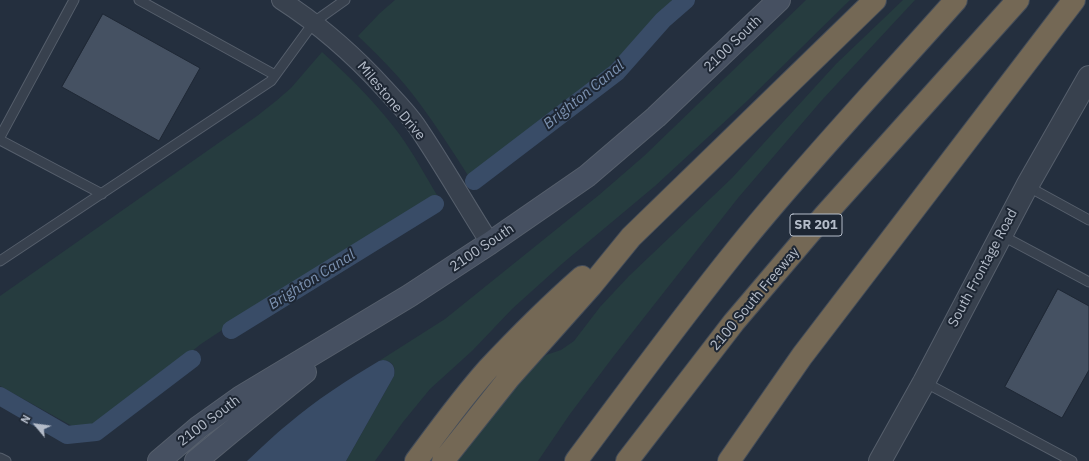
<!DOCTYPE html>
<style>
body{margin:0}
#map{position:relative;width:1089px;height:461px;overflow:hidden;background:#242f3e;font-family:"IBM Plex Sans",sans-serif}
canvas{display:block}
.north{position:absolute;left:16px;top:405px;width:40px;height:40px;-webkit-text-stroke:3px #1d2633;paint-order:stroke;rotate:299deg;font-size:11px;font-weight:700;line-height:16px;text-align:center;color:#b4bcc9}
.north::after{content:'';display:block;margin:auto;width:14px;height:18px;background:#b4bcc9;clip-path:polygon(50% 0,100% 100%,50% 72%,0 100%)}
</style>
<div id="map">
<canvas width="1089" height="461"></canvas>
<div class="north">N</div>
</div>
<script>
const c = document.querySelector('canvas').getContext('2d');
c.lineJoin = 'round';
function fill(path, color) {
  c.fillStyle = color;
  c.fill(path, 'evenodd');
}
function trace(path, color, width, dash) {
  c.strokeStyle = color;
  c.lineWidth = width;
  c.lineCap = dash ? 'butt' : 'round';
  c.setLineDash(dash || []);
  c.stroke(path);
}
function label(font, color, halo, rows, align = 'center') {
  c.font = font + ' "IBM Plex Sans",sans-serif';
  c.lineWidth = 4;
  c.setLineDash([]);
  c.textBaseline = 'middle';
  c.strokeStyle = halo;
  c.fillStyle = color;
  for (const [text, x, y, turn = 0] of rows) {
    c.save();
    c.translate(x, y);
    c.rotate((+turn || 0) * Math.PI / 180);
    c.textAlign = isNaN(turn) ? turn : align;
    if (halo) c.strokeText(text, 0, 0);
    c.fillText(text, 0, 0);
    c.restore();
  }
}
const green = new Path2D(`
 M395,0H675L605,71L484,168L469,177C453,152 437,127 420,104C402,79 380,57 358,36L380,13Z
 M806,0H850L746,102L655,186L563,263L512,309L473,350L430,389L403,422L375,461H346L394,376C397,365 389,358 379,361L445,319L599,195L644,156Z
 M903,0H915L822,100L738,198L613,357L570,414L538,461H457L529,371L546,355L561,350L574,341L600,307L629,276L732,178L836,64Z
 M322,52C350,77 377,104 400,135C413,153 425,175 437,195L272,297L201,344L97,427L82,428L72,426L0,386V296L257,116L276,101L291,88Z`);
const water = new Path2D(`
 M383,360C392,361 396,367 394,376L346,461H247C260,449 274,435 288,424C316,400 347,380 379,361Z`);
const canal = new Path2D(`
 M474,181L617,72L663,20L686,0
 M231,330L435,204
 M0,396L67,435L96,432L192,359`);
const building = new Path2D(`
 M103,14L200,68L159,141L62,87Z
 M1058,289L1089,306V370L1062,418L1005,387Z`);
const service = new Path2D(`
 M139,0L275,75
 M0,137L74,0
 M0,140L102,194
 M1027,186L1089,220
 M1001,235L1089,282
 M0,261L271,81L314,22L345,0
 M924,382L1072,461
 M0,458L6,461`);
const minor = new Path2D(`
 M281,0C320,25 353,54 384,88C395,100 407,112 416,125C442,163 465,204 490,243`);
const tertiary = new Path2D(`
 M880,461L924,382L1027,186L1089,77`);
const secondary = new Path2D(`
 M159,461L199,427L241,397L409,296L490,243L587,176L656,117L779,0
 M196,461L232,431L305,372`);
const motorway = new Path2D(`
 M416,461C439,430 462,398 488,369C518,337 549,306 582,277
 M443,461L509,378L591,286L631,237L875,0
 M576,461C632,386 687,310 746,238C813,156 886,79 956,0
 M627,461L734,322L824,216L1018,0
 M729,461L802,356L1074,0`);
const shields = [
 [816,225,52]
];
const shieldNames = [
 ["SR 201",816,225]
];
const streetNames = [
 ["2100 South",733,44,-44],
 ["Milestone Drive",391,101,50],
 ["2100 South",482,248,-34],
 ["South Frontage Road",983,268,-62],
 ["2100 South Freeway",755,299,-50],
 ["2100 South",209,421,-37]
];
const waterNames = [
 ["Brighton Canal",584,95,-39],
 ["Brighton Canal",312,280,-32]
];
fill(green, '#263c3f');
fill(water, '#394c67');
trace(canal, '#394c67', 18);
fill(building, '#455162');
trace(building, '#1f2835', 1);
trace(service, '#565f6c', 11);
trace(minor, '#565f6c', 20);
trace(tertiary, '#565f6c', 24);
trace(secondary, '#565f6c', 24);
trace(motorway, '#434c59', 24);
trace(service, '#38414e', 9);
trace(minor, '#38414e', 18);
trace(tertiary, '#38414e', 22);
trace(secondary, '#465061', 22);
trace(motorway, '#746855', 22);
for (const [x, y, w] of shields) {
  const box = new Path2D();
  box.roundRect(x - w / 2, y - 11, w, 22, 3);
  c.fillStyle = '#1d2633';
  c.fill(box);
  trace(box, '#b4bcc9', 1);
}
label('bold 13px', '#b4bcc9', null, shieldNames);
label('14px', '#b4bcc9', '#1d2633', streetNames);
label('italic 15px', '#7c92b1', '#1d2633', waterNames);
</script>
